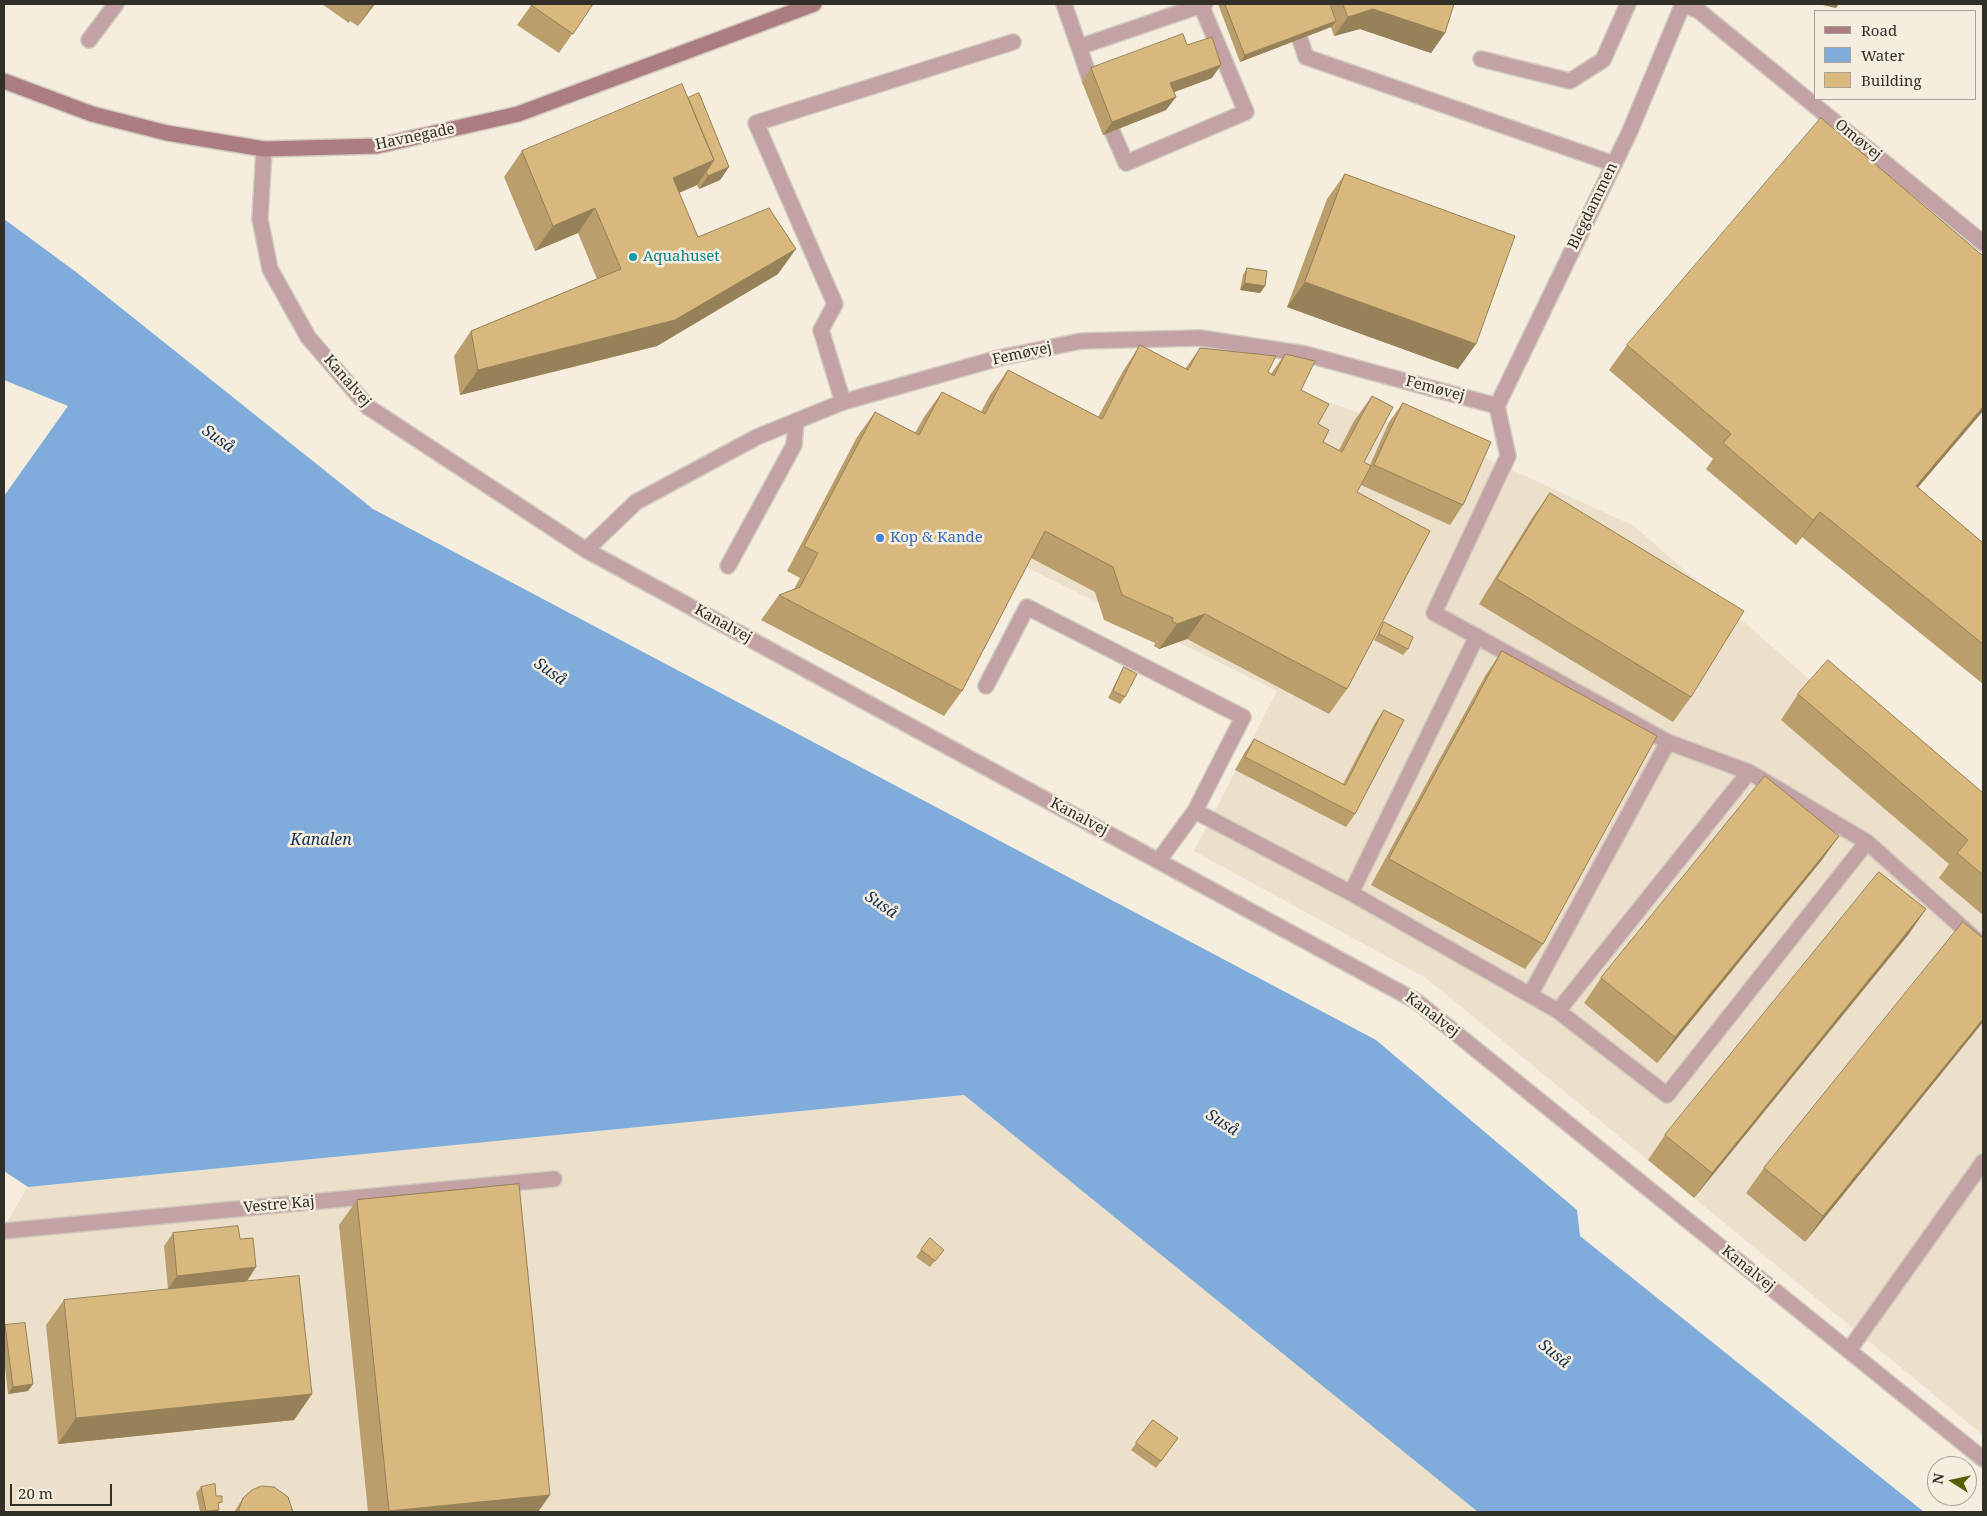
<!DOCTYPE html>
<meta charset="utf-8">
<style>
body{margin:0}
#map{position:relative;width:1987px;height:1516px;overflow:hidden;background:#f5edde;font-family:"Noto Serif",serif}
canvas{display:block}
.frame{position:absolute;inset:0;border:5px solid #322f29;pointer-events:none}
.legend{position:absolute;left:1814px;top:10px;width:162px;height:90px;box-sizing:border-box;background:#f5edde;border:1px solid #a7a196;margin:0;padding:6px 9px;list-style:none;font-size:15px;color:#322f29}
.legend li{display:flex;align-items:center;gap:10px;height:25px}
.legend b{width:25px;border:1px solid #a7a196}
.north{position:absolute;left:1927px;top:1456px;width:50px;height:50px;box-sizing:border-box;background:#f5edde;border:1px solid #a7a196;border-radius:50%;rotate:280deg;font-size:14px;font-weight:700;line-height:20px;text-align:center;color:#322f29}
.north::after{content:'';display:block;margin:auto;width:18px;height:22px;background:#546000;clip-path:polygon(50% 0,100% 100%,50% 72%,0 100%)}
.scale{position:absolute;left:10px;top:1484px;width:102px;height:22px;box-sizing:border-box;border:2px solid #322f29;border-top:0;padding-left:6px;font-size:15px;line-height:18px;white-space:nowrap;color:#322f29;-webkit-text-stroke:4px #f5edde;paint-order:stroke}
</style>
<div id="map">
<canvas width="1987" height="1516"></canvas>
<div class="frame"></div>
<ul class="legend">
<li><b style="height:6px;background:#ab7d81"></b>Road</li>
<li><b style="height:14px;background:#7facdb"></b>Water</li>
<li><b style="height:14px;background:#d8b87d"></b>Building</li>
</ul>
<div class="north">N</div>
<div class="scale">20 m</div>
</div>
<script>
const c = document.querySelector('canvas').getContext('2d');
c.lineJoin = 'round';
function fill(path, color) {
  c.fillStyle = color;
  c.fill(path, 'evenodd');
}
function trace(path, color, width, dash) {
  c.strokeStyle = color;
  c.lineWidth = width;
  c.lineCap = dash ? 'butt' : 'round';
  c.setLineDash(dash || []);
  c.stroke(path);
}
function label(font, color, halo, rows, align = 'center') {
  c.font = font + ' "Noto Serif",serif';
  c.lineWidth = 5;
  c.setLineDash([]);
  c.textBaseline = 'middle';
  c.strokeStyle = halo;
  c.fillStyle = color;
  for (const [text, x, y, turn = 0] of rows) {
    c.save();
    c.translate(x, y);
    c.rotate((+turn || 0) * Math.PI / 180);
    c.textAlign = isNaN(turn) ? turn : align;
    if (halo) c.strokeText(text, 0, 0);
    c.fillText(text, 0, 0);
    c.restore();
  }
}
const built = new Path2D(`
 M1127,371L1276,384L1473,452L1634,526L1983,831V1435L1426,978L1194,851L1277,691L1024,566Z
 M964,1095L1478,1512H4V1226L28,1187Z`);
const water = new Path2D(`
 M4,219L76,272L373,509L1376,1040L1577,1210L1580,1236L1924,1512H1478L964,1095L28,1187L4,1171V496L68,406L4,380Z`);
const lane = new Path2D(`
 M1064,4L1079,47L1205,4
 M1288,4L1306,57L1614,164
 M1079,47L1090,79
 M1481,59L1570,81L1603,60L1628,4
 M1112,131L1126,163L1246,112L1201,5
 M843,402L821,330L835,304L756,123L1013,42
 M1497,406L1508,456L1434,613L1668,742L1749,772L1867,842L1983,946
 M728,566L794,445L796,421
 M986,686L1027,607L1243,717L1195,811L1159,860
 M1195,811L1351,893L1558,1011L1749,772
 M1351,893L1477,636
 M1530,995L1668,742
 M1558,1011L1667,1095L1867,842
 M1849,1350L1983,1162`);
const street = new Path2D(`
 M1683,4L1699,11L1983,243
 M89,40L116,4
 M264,149L260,219L270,269L308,337L368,407L586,550L1416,1001L1983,1459
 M586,550L636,502L757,437L843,402L999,358L1081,341L1200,338L1305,354L1497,406L1630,131L1683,4
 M4,1231L554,1179`);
const secondary = new Path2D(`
 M4,81L92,114L167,133L264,149L377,146L518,114L814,4`);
const wall = new Path2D(`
 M322,4H375L358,26L350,21L349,23Z
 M532,4H593L559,53L517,25Z
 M1218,4H1454L1445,33L1431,53L1360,29L1334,36L1331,27L1240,62Z
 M1187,45L1212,78L1174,92L1176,97L1166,110L1103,135L1082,82L1091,68Z
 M688,98L729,167L720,180L699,189L697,185L679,193L698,237L778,274L657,346L460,395L454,356L471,331L597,279L578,233L535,251L504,177L522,151Z
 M1345,174L1476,344L1458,369L1287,307L1327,199Z
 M1983,256V411L1918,487L1983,543V684L1802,537L1796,545L1706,469L1713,459L1609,370L1627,345Z
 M1247,268L1265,286L1260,293L1240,290L1243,275Z
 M1140,345L1185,369L1200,348L1271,374L1285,354L1318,424L1323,442L1339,450L1354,421L1372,396L1364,462L1370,465L1389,422L1403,403L1463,505L1450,525L1361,485L1364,478L1357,492L1347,689L1329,714L1187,639L1159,649L1154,646L1155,643L1104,620L1095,592L1031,558L962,691L944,716L761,620L779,595L794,589L800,578L787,571L857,437L875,412L915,433L924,417L942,392L981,412L990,395L1008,370L1098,417L1123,371Z
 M1550,493L1691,697L1673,722L1479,604L1532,518Z
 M1384,622L1408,649L1403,655L1374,640L1380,629Z
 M1502,651L1543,944L1525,969L1371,885L1485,676Z
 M1124,667L1125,697L1120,704L1108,698L1120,674Z
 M1798,694L1983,793V915L1939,878L1949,864L1781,720Z
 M1384,710L1355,814L1346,827L1235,770L1245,752L1254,739L1343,784L1375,723Z
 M1839,836L1821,861L1657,1063L1584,1003L1601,978Z
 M1926,909L1908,935L1694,1198L1648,1160L1665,1135Z
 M1983,938V1022L1805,1242L1746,1193L1764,1168Z
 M357,1200L538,1512H368L339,1225Z
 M173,1233L240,1239L247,1281L168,1289L164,1246Z
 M921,1250L939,1256L930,1267L916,1257Z
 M64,1300L312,1394L294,1420L58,1444L46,1325Z
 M5,1325L33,1384L28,1391L8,1394L4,1357V1327Z
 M1153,1420L1178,1438L1156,1468L1131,1450Z
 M201,1487L216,1496L219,1507L217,1512H200L196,1493Z
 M243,1498L293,1512H234Z`);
const shadedWall = new Path2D(`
 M373,4H375L358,26Z
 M1818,4H1839L1836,8Z
 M1373,9L1445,33L1431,53L1360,29L1334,36L1348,17Z
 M1336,21L1331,27L1240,62L1245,55Z
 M1221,65L1212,78L1161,97L1170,83Z
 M1176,97L1166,110L1103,135L1112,122Z
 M714,160L697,185L655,203L673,178Z
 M729,167L720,180L699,189L708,176Z
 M595,208L578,233L535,251L553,226Z
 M796,249L778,274L657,346L460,395L478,370Z
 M1305,282L1476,344L1458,369L1287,307Z
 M1245,283L1265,286L1260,293L1240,290Z
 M1983,407V411L1898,511L1916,486Z
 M1820,512L1802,537L1796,545L1813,520Z
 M1205,614L1187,639L1159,649L1177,624Z
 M1839,836L1821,861L1657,1063L1675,1037Z
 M1926,909L1908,935L1694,1198L1712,1173Z
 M1983,1019V1022L1805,1242L1823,1216Z
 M256,1267L247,1281L168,1289L177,1276Z
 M33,1384L28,1391L8,1394L13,1387Z
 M312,1394L294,1420L58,1444L76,1418Z
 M550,1495L538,1512H388L389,1511Z
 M219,1510L217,1512H205L206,1511Z`);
const building = new Path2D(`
 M367,4H373L371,7Z
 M532,4H593L573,34L531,5Z
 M1225,4H1330L1336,21L1245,55Z
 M1343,4H1454L1445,33L1373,9L1348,17Z
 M1183,34L1187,45L1212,37L1221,65L1170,83L1176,97L1112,122L1091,68Z
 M682,84L714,160L673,178L698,237L769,208L796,249L675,320L478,370L471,331L621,269L595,208L553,226L522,151Z
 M699,93L729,167L708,176L706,172L714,160L688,98Z
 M1821,118L1983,256V407L1916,486L1983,543V644L1820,512L1813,520L1723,443L1731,434L1627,345Z
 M1345,174L1515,236L1476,344L1305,282Z
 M1247,268L1267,271L1265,286L1245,283Z
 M1140,345L1188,370L1200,348L1276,356L1268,372L1274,376L1285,354L1315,361L1301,390L1329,404L1318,424L1329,430L1323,442L1342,452L1372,396L1393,407L1364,462L1371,466L1357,492L1430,531L1347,689L1205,614L1177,624L1172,621L1173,618L1122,595L1113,567L1045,531L962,691L779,595L800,587L818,553L804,546L875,412L919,435L942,392L985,414L1008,370L1102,419Z
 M1403,403L1491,442L1463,505L1374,465Z
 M1550,493L1744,611L1691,697L1497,579Z
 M1384,622L1413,637L1408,649L1379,634Z
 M1502,651L1657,736L1543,944L1389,859Z
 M1828,660L1983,793V875L1957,853L1968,840L1798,694Z
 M1124,667L1137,674L1125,697L1113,691Z
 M1384,710L1404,720L1355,814L1245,757L1254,739L1345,785Z
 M1765,776L1839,836L1675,1037L1601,978Z
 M1879,872L1926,909L1712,1173L1665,1135Z
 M1963,922L1983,938V1019L1823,1216L1764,1168Z
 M519,1184L550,1495L389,1511L357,1200Z
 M238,1226L240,1239L253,1238L256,1267L177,1276L173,1233Z
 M930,1238L944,1250L935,1261L921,1250Z
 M299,1276L312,1394L76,1418L64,1300Z
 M25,1323L33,1384L13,1387L5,1325Z
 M1153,1420L1178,1438L1161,1461L1136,1443Z
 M215,1484L216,1496H222V1502L218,1503L219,1510L206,1511L201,1487Z
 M262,1486L274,1487L288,1497L293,1512H239V1509L243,1498L252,1490Z`);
const markers = [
 [633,257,5,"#0f9aa8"],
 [880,538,5,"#3f7fe0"]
];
const streetNames = [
 ["Havnegade",415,137,-12],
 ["Omøvej",1858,140,39],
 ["Blegdammen",1593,206,-64],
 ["Femøvej",1022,354,-12],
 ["Kanalvej",347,381,49],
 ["Femøvej",1435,389,15],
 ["Kanalvej",723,624,29],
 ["Kanalvej",1079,817,28],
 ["Kanalvej",1432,1015,37],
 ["Vestre Kaj",279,1205,-5],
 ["Kanalvej",1748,1269,39]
];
const cultureNames = [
 ["Aquahuset",643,257]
];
const shopNames = [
 ["Kop & Kande",890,538]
];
const waterNames = [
 ["Suså",218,439,35],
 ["Suså",550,672,35],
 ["Kanalen",321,840],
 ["Suså",881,905,34],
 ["Suså",1222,1123,32],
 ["Suså",1554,1354,39]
];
fill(built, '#ece0cb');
fill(water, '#7facdb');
trace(lane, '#d2cbbd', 18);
trace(street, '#d2cbbd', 18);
trace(secondary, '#d2cbbd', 18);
trace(lane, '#c2a2a4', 15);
trace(street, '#c2a2a4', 15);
trace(secondary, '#ab7d81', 15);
fill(wall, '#ba9e6c');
fill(shadedWall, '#978158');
fill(building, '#d8b87d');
trace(building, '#978158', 1);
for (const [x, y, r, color] of markers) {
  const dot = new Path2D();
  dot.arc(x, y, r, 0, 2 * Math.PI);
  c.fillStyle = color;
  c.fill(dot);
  trace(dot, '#f5edde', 2);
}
label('15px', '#322f29', '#f5edde', streetNames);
label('15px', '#0d838f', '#f5edde', cultureNames, 'left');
label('15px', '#366cbe', '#f5edde', shopNames, 'left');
label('italic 16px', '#103151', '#f5edde', waterNames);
</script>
